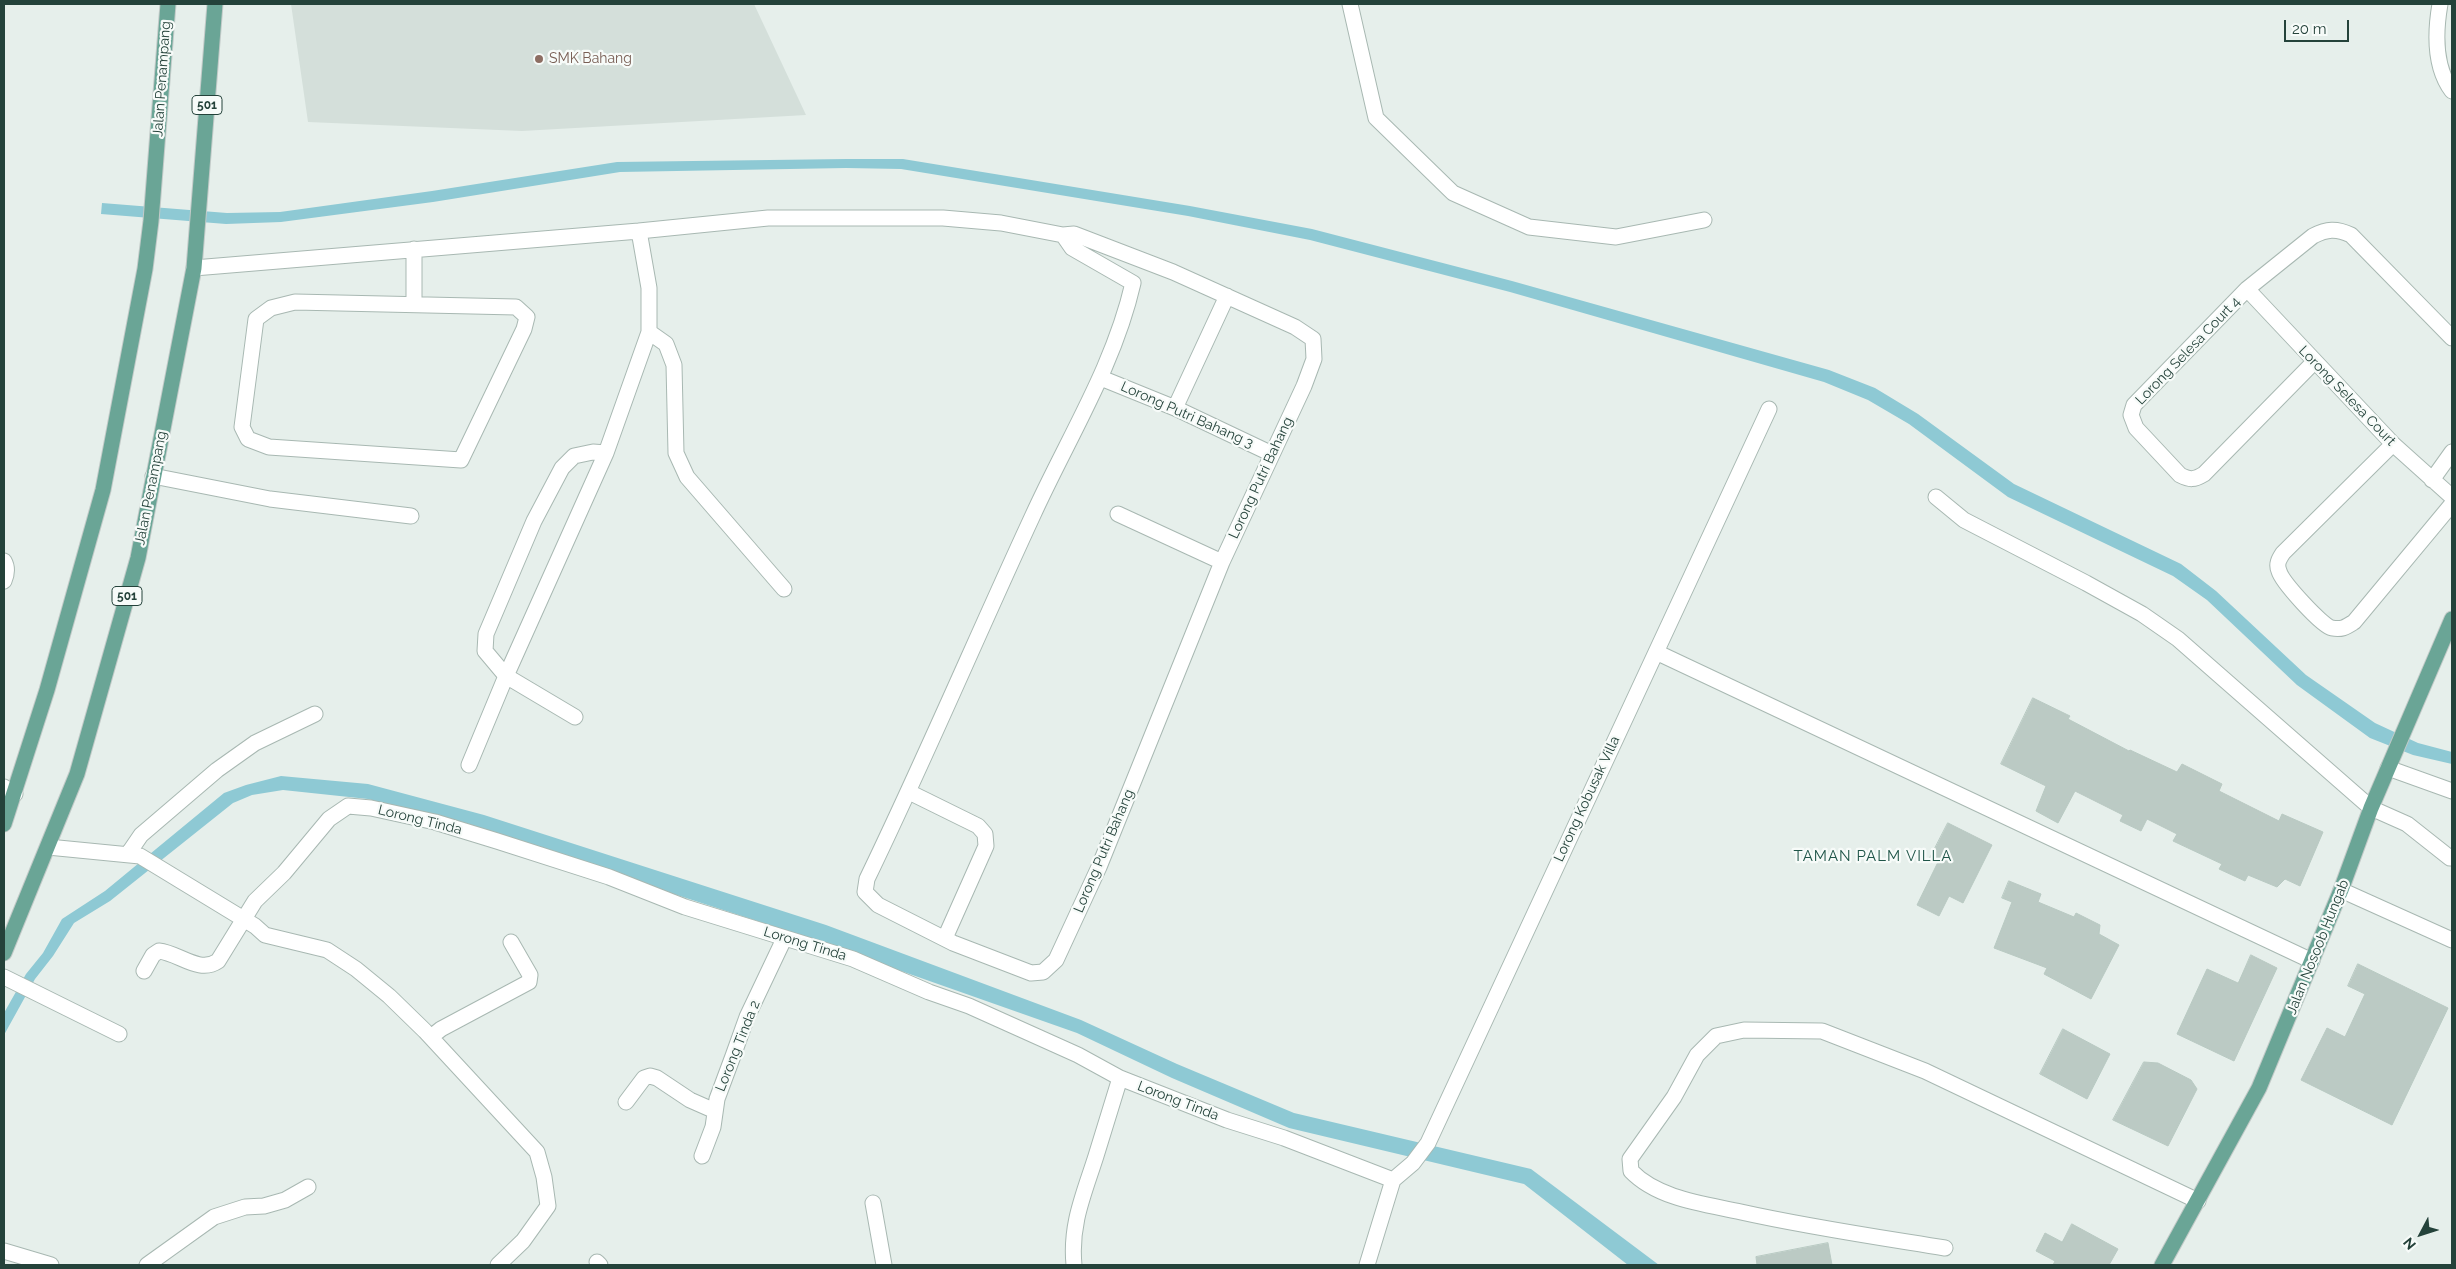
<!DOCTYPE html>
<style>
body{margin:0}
#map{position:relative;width:2456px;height:1269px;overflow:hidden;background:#e6efeb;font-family:Raleway,sans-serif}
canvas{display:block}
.frame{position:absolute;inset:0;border:5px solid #24423a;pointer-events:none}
.north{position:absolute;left:2396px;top:1209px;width:50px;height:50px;-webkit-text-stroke:4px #f7fbf9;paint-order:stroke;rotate:230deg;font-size:14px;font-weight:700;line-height:20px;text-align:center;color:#24423a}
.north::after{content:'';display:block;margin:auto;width:18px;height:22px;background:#24423a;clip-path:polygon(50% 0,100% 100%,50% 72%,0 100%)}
.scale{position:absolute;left:2284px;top:20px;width:65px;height:22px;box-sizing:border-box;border:2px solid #24423a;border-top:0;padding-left:6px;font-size:15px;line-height:18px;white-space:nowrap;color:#24423a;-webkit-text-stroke:4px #f7fbf9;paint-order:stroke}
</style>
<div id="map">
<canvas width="2456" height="1269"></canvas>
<div class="frame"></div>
<div class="north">N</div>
<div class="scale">20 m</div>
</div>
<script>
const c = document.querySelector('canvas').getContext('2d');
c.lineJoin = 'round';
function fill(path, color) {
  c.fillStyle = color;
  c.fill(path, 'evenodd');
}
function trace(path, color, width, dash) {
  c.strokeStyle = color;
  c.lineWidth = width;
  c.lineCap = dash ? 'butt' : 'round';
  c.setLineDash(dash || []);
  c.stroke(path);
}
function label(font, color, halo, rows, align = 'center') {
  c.font = font + ' Raleway,sans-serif';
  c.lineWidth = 4.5;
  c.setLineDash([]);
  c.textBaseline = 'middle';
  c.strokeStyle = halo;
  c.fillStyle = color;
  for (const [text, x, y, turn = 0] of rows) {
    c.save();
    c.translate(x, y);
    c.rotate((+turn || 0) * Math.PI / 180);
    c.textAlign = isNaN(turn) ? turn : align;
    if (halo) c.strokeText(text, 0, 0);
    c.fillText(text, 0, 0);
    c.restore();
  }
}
const built = new Path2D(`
 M291,4H754L806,115L522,131L308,122Z`);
const water = new Path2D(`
 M846,159H903L1190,206L1312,229L1512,281L1829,370L1875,388L1918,414L2014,484L2181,564L2216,591L2306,675L2375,723L2418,743L2452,752V764L2413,755L2370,738L2297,685L2207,600L2173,576L2008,497L1909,424L1868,400L1824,382L1510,292L1310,240L1188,216L901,169L846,168L620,172L433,202L281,222L226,224L101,214L102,203L227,213L280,212L432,191L617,162Z
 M281,776L368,784L484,815L826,925L1081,1020L1177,1064L1294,1113L1531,1169L1659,1265H1628L1524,1184L1289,1128L1172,1078L1077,1033L779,928L435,817L368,799L283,790L252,795L233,803L110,901L74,923L53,956L35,979L4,1035V1013L26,974L43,953L62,919L105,891L224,793L246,785Z`);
const building = new Path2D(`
 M2033,698L2070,716L2068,719L2129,751L2130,750L2177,772L2182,764L2222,784L2219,791L2279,821L2282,814L2323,832L2300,886L2285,879L2277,887L2248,875L2245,881L2219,869L2222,864L2173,841L2177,834L2147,819L2141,831L2120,821L2123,815L2075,791L2058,823L2036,811L2046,786L2001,764Z
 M1948,823L1992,845L1963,903L1949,896L1939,916L1917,905L1938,862L1930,858Z
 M2009,881L2041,894L2038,902L2074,917L2076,913L2100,925L2099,934L2119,945L2091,999L2044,974L2047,968L1994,948L2012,902L2002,898Z
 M2251,955L2277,968L2234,1061L2177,1034L2207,969L2238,983Z
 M2358,964L2448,1008L2392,1125L2301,1080L2327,1028L2345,1037L2365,994L2348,986Z
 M2063,1029L2110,1054L2087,1099L2040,1074Z
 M2144,1062L2158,1063L2191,1080L2197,1089L2168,1146L2113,1120Z
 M2072,1224L2118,1249L2109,1265H2053L2055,1261L2036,1251L2045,1233L2062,1242Z
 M1828,1243L1832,1265H1757L1756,1257Z`);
const minor = new Path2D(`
 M1350,4L1376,118L1453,193L1529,227L1616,237L1704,220
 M2440,4C2435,33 2434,67 2452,91
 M639,231L768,218H943L1001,223L1063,235
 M1074,234L1173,272L1295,327L1313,339L1314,359L1304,386L1222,562L1099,867L1056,960L1043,972L1031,973L953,943L878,905L865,892L867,879C925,759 977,636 1033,515C1068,438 1114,366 1133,283L1072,248L1063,235Z
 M414,249V304
 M194,268L639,231L649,288V332L606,453L506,676L469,765
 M2247,289L2393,444L2452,497
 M295,302L516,307L527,317L524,329L461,460L269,447L248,439L242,427L256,319L271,308Z
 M649,332L666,344L674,365L676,453L687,477L784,589
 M2314,362L2204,474C2194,480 2190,480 2180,475L2136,428L2131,415L2134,405L2247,289L2313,236C2327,229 2336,228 2351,235L2452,338
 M1101,378L1175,408L1272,454
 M1175,408L1227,296
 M2393,444L2283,553C2279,559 2276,564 2279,571C2282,582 2322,626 2332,628C2342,630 2346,627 2354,622L2452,504
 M153,476L270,499L411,516
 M2432,480L2452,452
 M1936,497L1964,520L2086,583L2142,614L2178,639L2371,808L2407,824L2450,858
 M1118,514L1222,562
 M4,561C8,568 7,574 4,581
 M1656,652L2312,961
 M575,717L506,676L485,651L486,634L534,521L562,468L574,456L593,452L606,453
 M2388,768L2452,791
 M4,787L15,794
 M909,792L978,826L985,834L986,846L945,938
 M48,847L140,856L255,926L265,935L327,950L356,969L389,996L425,1031L537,1152L544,1177L548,1206L523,1241L498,1265
 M128,854L141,835L217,770L255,743L315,714
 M2341,890L2452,940
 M144,971L153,955L159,951C179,953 199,974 218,961L255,901L284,873L329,819L348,806L371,808L435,822L497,841L609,877L685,907L853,959L929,992L969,1006L1078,1055L1120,1078L1227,1120L1284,1138L1393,1180
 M4,977L119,1034
 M431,1037L441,1029L529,982L530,975L511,942
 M626,1102L644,1078L650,1076L657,1078L690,1100L715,1111
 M702,1156L713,1127L717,1099L733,1056L747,1017L784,939
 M1393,1180L1413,1163L1428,1143L1769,409
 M873,1203L884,1265
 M1945,1248C1877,1237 1808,1227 1741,1212C1705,1204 1658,1199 1631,1171L1630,1159L1674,1097L1697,1055L1716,1036L1744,1030L1822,1031L1925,1071L2198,1201
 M4,1251L51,1265
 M597,1262L600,1265
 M147,1265L214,1217L245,1207L264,1206L285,1200L308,1187
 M1074,1265C1070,1224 1084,1194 1096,1156C1104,1130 1112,1104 1120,1078
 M1367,1265L1393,1180`);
const major = new Path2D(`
 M4,824L47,690L103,490L145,269L151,221L168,4
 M4,953L77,774L138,558L194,268L215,4
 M2162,1265L2259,1088L2341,890L2371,808L2452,619`);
const markers = [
 [539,59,5,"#8d6e63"]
];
const shields = [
 [207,105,30],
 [127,596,30]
];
const shieldNames = [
 ["501",207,105],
 ["501",127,596]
];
const educationNames = [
 ["SMK Bahang",549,59]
];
const streetNames = [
 ["Jalan Penampang",162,79,-86],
 ["Lorong Selesa Court 4",2188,351,-46],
 ["Lorong Selesa Court",2347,396,46],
 ["Lorong Putri Bahang 3",1187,415,24],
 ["Lorong Putri Bahang",1261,478,-65],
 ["Jalan Penampang",151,488,-79],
 ["Lorong Kobusak Villa",1587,799,-65],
 ["Lorong Tinda",420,820,14],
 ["Lorong Putri Bahang",1104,851,-67],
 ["Lorong Tinda",805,944,17],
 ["Jalan Nosoob Hungab",2318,947,-68],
 ["Lorong Tinda 2",738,1046,-68],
 ["Lorong Tinda",1178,1101,21]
];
const neighbourhoodNames = [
 ["TAMAN PALM VILLA",1873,856]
];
fill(built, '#d4dfda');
fill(water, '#8ec9d4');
fill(building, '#bbcac4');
trace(building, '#b8c9c2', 1);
trace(minor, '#a8b8b2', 17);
trace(major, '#c2cac8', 17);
trace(minor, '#fff', 15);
trace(major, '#6aa596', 15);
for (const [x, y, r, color] of markers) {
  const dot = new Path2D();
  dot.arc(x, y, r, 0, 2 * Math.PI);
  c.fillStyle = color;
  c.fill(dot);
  trace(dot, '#f7fbf9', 2);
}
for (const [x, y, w] of shields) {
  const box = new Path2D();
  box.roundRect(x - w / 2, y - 9.5, w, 19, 4);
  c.fillStyle = '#f7fbf9';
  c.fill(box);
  trace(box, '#24423a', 1);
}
label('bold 12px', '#24423a', null, shieldNames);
label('14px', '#785e54', '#f7fbf9', educationNames, 'left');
label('14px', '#24423a', '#f7fbf9', streetNames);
c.letterSpacing = '1px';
label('15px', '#1f5548', '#f7fbf9', neighbourhoodNames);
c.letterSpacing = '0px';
</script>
